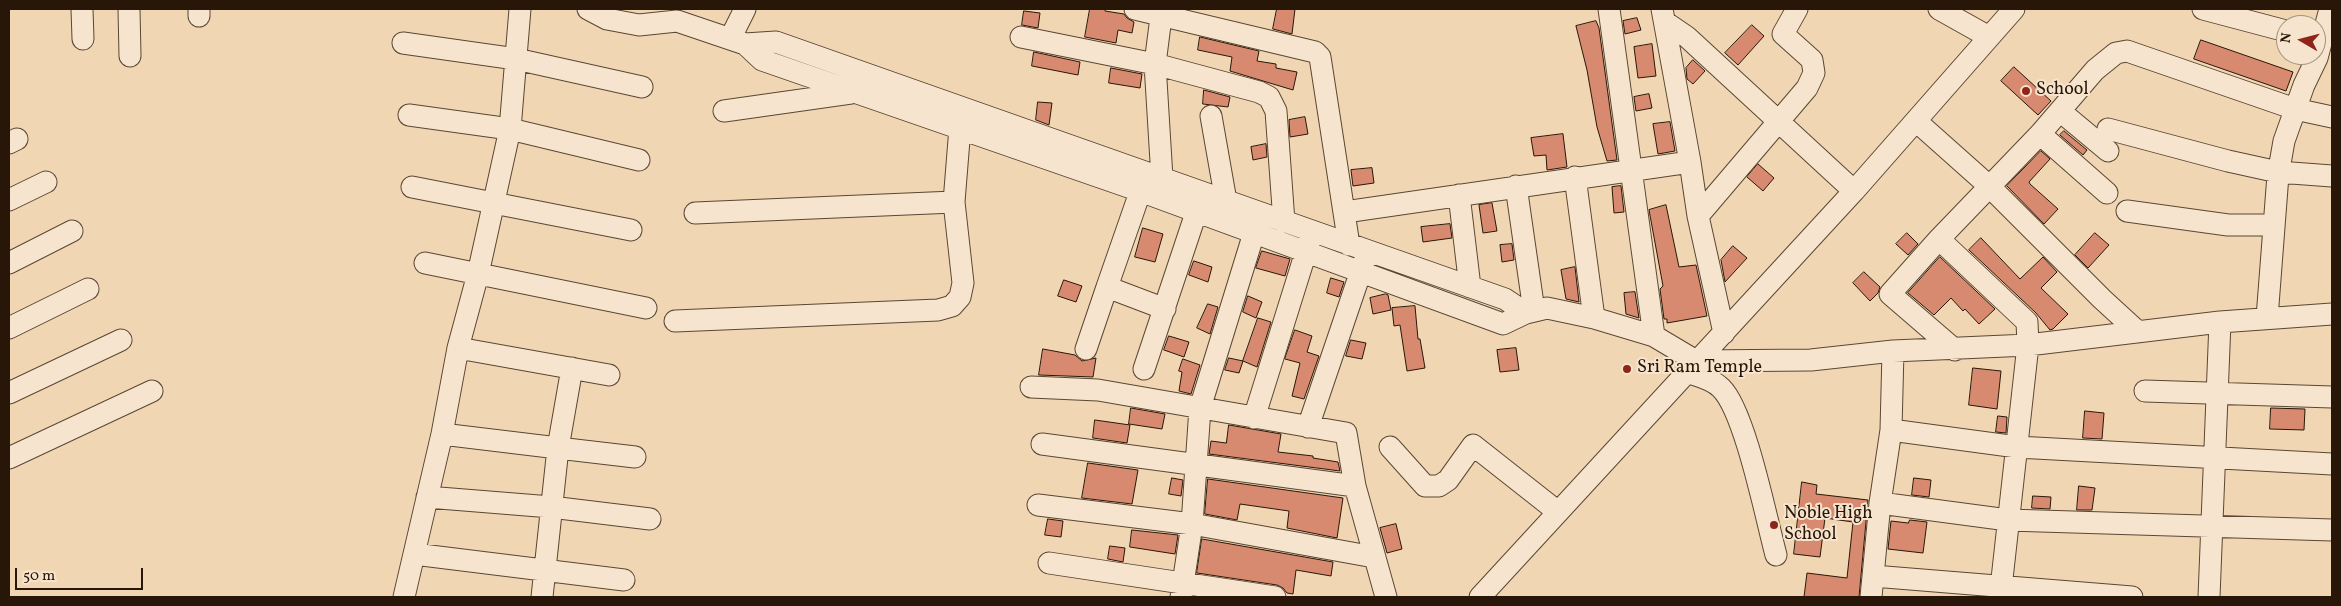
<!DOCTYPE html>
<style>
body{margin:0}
#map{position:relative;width:2341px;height:606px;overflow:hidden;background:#f1d6b3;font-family:Vollkorn,serif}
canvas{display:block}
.frame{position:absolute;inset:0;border:10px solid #281708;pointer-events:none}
.north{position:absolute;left:2276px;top:15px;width:50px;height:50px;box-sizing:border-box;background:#f6e4ce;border:1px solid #a4927f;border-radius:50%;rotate:278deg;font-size:14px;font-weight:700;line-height:20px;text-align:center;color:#281708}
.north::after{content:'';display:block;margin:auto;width:18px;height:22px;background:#8f2418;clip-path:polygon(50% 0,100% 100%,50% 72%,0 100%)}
.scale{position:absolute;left:15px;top:568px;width:128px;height:22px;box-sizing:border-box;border:2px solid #281708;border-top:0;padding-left:6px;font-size:15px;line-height:18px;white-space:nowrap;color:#281708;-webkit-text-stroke:4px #f6e4ce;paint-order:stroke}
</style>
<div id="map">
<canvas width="2341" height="606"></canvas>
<div class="frame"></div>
<div class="north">N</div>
<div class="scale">50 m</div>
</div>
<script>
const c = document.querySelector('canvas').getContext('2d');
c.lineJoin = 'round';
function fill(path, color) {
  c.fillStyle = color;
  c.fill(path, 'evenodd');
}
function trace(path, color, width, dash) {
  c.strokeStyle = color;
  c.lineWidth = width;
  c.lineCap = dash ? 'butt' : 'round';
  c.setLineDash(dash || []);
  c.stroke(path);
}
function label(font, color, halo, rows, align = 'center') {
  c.font = font + ' Vollkorn,serif';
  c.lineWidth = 4;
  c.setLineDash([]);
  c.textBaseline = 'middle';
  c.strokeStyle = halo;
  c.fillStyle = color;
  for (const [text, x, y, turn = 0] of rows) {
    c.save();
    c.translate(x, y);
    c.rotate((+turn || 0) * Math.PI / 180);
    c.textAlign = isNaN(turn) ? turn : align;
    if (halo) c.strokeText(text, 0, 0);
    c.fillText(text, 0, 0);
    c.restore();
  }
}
const building = new Path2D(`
 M1090,9H1105V11L1124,14L1127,18L1134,22L1132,33L1118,30L1116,43L1085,37Z
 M1277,9H1295L1292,34L1273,29Z
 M1024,11L1040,13L1038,28L1022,25Z
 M1637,18L1641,30L1625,34L1623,21Z
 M1596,21L1599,28L1617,160L1607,161L1597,127L1587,70L1576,26Z
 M1752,25L1764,36L1738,65L1725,53Z
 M1200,37L1259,51L1257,61L1276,64V68L1297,72L1293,90L1230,71L1232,57L1198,50Z
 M2201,40L2293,72L2286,91L2194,59Z
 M1652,44L1656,76L1638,78L1634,47Z
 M1034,52L1080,62L1078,75L1032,66Z
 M1693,60L1705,71L1693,84L1687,79L1686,68Z
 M2014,67L2051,101L2038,115L2001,81Z
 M1111,68L1142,74L1140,88L1109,83Z
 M1204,90L1230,97L1228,107L1203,104Z
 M1649,94L1652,108L1636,111L1634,97Z
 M1038,102L1052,103L1049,125L1036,120Z
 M1305,117L1308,134L1290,137L1289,120Z
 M1670,122L1675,151L1658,154L1653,124Z
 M2064,131L2087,150L2083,155L2060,135Z
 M1563,134L1567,167L1547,170L1546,155L1534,156L1531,138Z
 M1266,144L1267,157L1253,160L1251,147Z
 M2041,151L2050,159L2029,182L2030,184L2058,209L2044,224L2007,186Z
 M1758,164L1774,178L1763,191L1747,177Z
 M1372,168L1374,183L1353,186L1351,170Z
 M1621,186L1624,212L1614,213L1612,187Z
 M1492,203L1497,231L1483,233L1479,205Z
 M1666,205L1679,267L1696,265L1707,316L1667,323V319H1664L1660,289L1663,286L1649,210Z
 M1450,224L1452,238L1423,242L1421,227Z
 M1143,228L1163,234L1155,262L1135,257Z
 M1907,233L1918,244L1908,255L1896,244Z
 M2095,233L2109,245L2088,268L2075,255Z
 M1981,238L2020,279L2043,257L2057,272L2041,288L2068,314L2053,329L2050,330L2036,313L1969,250Z
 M1512,244L1514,260L1502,262L1500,245Z
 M1733,246L1747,258L1725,282L1721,260Z
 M1262,251L1290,259L1285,276L1256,268Z
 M1940,257L1995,309L1979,324L1965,309L1963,311L1951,298L1934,315L1908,293Z
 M1194,261L1212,267L1208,282L1189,275Z
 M1575,267L1579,302L1566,299L1561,270Z
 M1864,272L1880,287L1878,293L1870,301L1853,283Z
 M1331,278L1344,282L1339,297L1327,293Z
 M1064,280L1082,286L1076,302L1058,296Z
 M1635,292L1639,318L1626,314L1624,293Z
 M1386,294L1388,295L1391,310L1373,314L1370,298Z
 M1248,296L1262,302L1256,318L1243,312Z
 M1208,304L1218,307L1210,334L1197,328Z
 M1415,306L1418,339H1420L1425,368L1407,371L1400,325L1394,326L1392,308Z
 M1258,318L1271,322L1257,367L1243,361Z
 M1295,330L1312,336L1307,352L1319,356L1304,399L1292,396L1300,363L1285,359Z
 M1169,336L1189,342L1184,357L1164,350Z
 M1351,340L1366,343L1362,359L1346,356Z
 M1516,348L1519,370L1500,372L1497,350Z
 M1043,349L1075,355L1082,361L1096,358L1093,377L1039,375Z
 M1229,358L1243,361L1239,373L1225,370Z
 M1183,359L1200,365L1191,394L1179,391L1182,372L1179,371Z
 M1973,368L2001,371L1997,409L1969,405Z
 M1131,408L1165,414L1162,429L1129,424Z
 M2271,408L2305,409L2304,430L2270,429Z
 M2085,411L2104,413L2102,439L2083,438Z
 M1998,416L2007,417L2006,433L1996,432Z
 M1095,420L1130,425L1127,443L1093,438Z
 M1229,425L1281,434L1278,452L1313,456V458L1338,462L1340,471L1209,454L1211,441L1226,443Z
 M1088,463L1138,470L1132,504L1082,498Z
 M1172,478L1183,480L1181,496L1169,494Z
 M1914,478L1931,480L1929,497L1912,495Z
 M1208,479L1343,498L1337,538L1287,528L1289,511L1240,504L1237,520L1205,514Z
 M1802,482L1817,485L1816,494L1868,500L1859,597H1804L1807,573L1847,578L1853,522L1825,518L1820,557L1794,554Z
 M2079,486L2095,488L2092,510H2077Z
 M2033,496L2051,497L2050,509L2032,508Z
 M1048,519L1063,521L1061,537L1045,535Z
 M1910,520L1927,522L1923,553L1888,549L1891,521L1908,523Z
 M1396,524L1402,549L1387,553L1380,528Z
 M1132,530L1178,535L1175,554L1130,547Z
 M1202,539L1333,562L1331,576L1296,570L1293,594L1287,593L1283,588L1277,585L1197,573Z
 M1110,546L1125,548L1123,562L1108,559Z`);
const minor = new Path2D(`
 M82,9L83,39
 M129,9L130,56
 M199,9V16
 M588,9L607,19L639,25L677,21L745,44L776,42L1505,299L1526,313
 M1135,9L1315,52L1320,57L1349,245
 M1162,9L1155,64L1162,178
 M1609,9L1654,336
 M1662,9L1690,162L1698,216L1724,333
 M1939,9L1989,37
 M2203,9L2286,31
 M1665,22L1687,37L1854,191
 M1021,37L1155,64L1259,92L1269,97L1276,111L1284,222
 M730,39L745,9
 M403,43L516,59L642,87
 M745,44L762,60L1140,191L1503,324L1526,313L1547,308L1594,318L1654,336L1696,361L1811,360L1893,351L2028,345L2220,322L2332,314
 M724,111L851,93
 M2060,111L2108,151
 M409,115L510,129L639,160
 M1211,116L1226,201
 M1916,121L1989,186L2102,299L2138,332
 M2108,129L2228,161L2278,172L2332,176
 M2040,134L2107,193
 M9,143L17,139
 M1575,177L1594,318
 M1516,186L1534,311
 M412,187L631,230
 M1459,195L1470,287
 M9,200L46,182
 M2127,211L2228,225H2274
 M1345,212L1690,162
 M695,213L954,202
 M1698,216L1807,88L1814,73L1812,60L1783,34L1797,9
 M1939,239L2027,322L2028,345L2000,597
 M9,263L72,231
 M425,263L646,308
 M1107,287L1145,178
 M2267,318L2278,175L2284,141L2304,85L2317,58L2330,9
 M675,321L938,310L952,306L960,297L963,283L954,202L961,115
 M9,328L88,289
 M458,348L609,375
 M1086,349L1107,287L1165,309
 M1955,350L1890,294L1939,239L2040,134L2095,70L2116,53L2127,51L2295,109L2332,117
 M572,368L558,448L635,457
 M1144,369L1201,198
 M1686,372C1698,376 1712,379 1721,388C1745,411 1766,518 1776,555
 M1031,387L1098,390L1346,433L1355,486L1386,597
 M2145,391L2332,397
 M9,393L121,340
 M1254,418L1310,239
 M1308,427L1365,259
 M1891,430L2017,447L2332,464
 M442,434L558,448L542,597
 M1042,444L1355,486
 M1390,447L1425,486H1439L1448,480L1473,445L1558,512
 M9,458L152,391
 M427,497L551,507L650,519
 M1880,503L2008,520L2332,530
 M1038,505L1192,524L1374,557
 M414,554L624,580
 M1049,563L1275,597
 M1873,576L2132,597
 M404,597L442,434L458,348L478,274L510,129L520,9
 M1181,597L1192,524L1200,408L1258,220
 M1480,597L1854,191L2014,9
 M1871,597L1880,503L1891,430L1893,351
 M2209,597L2220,322`);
const markers = [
 [2026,91,5,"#8f2418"],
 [1627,369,5,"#8f2418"],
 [1774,525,5,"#8f2418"]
];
const poiNames = [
 ["School",2036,91],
 ["Sri Ram Temple",1637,369],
 ["Noble High",1784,515],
 ["School",1784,536]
];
fill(building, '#d78a70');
trace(building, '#281708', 1);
trace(minor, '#5a4733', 23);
trace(minor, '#f6e4ce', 21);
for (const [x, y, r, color] of markers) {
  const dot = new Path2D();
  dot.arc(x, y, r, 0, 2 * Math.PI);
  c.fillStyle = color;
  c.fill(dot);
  trace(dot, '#f6e4ce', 2);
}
label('18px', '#281708', '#f6e4ce', poiNames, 'left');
</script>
